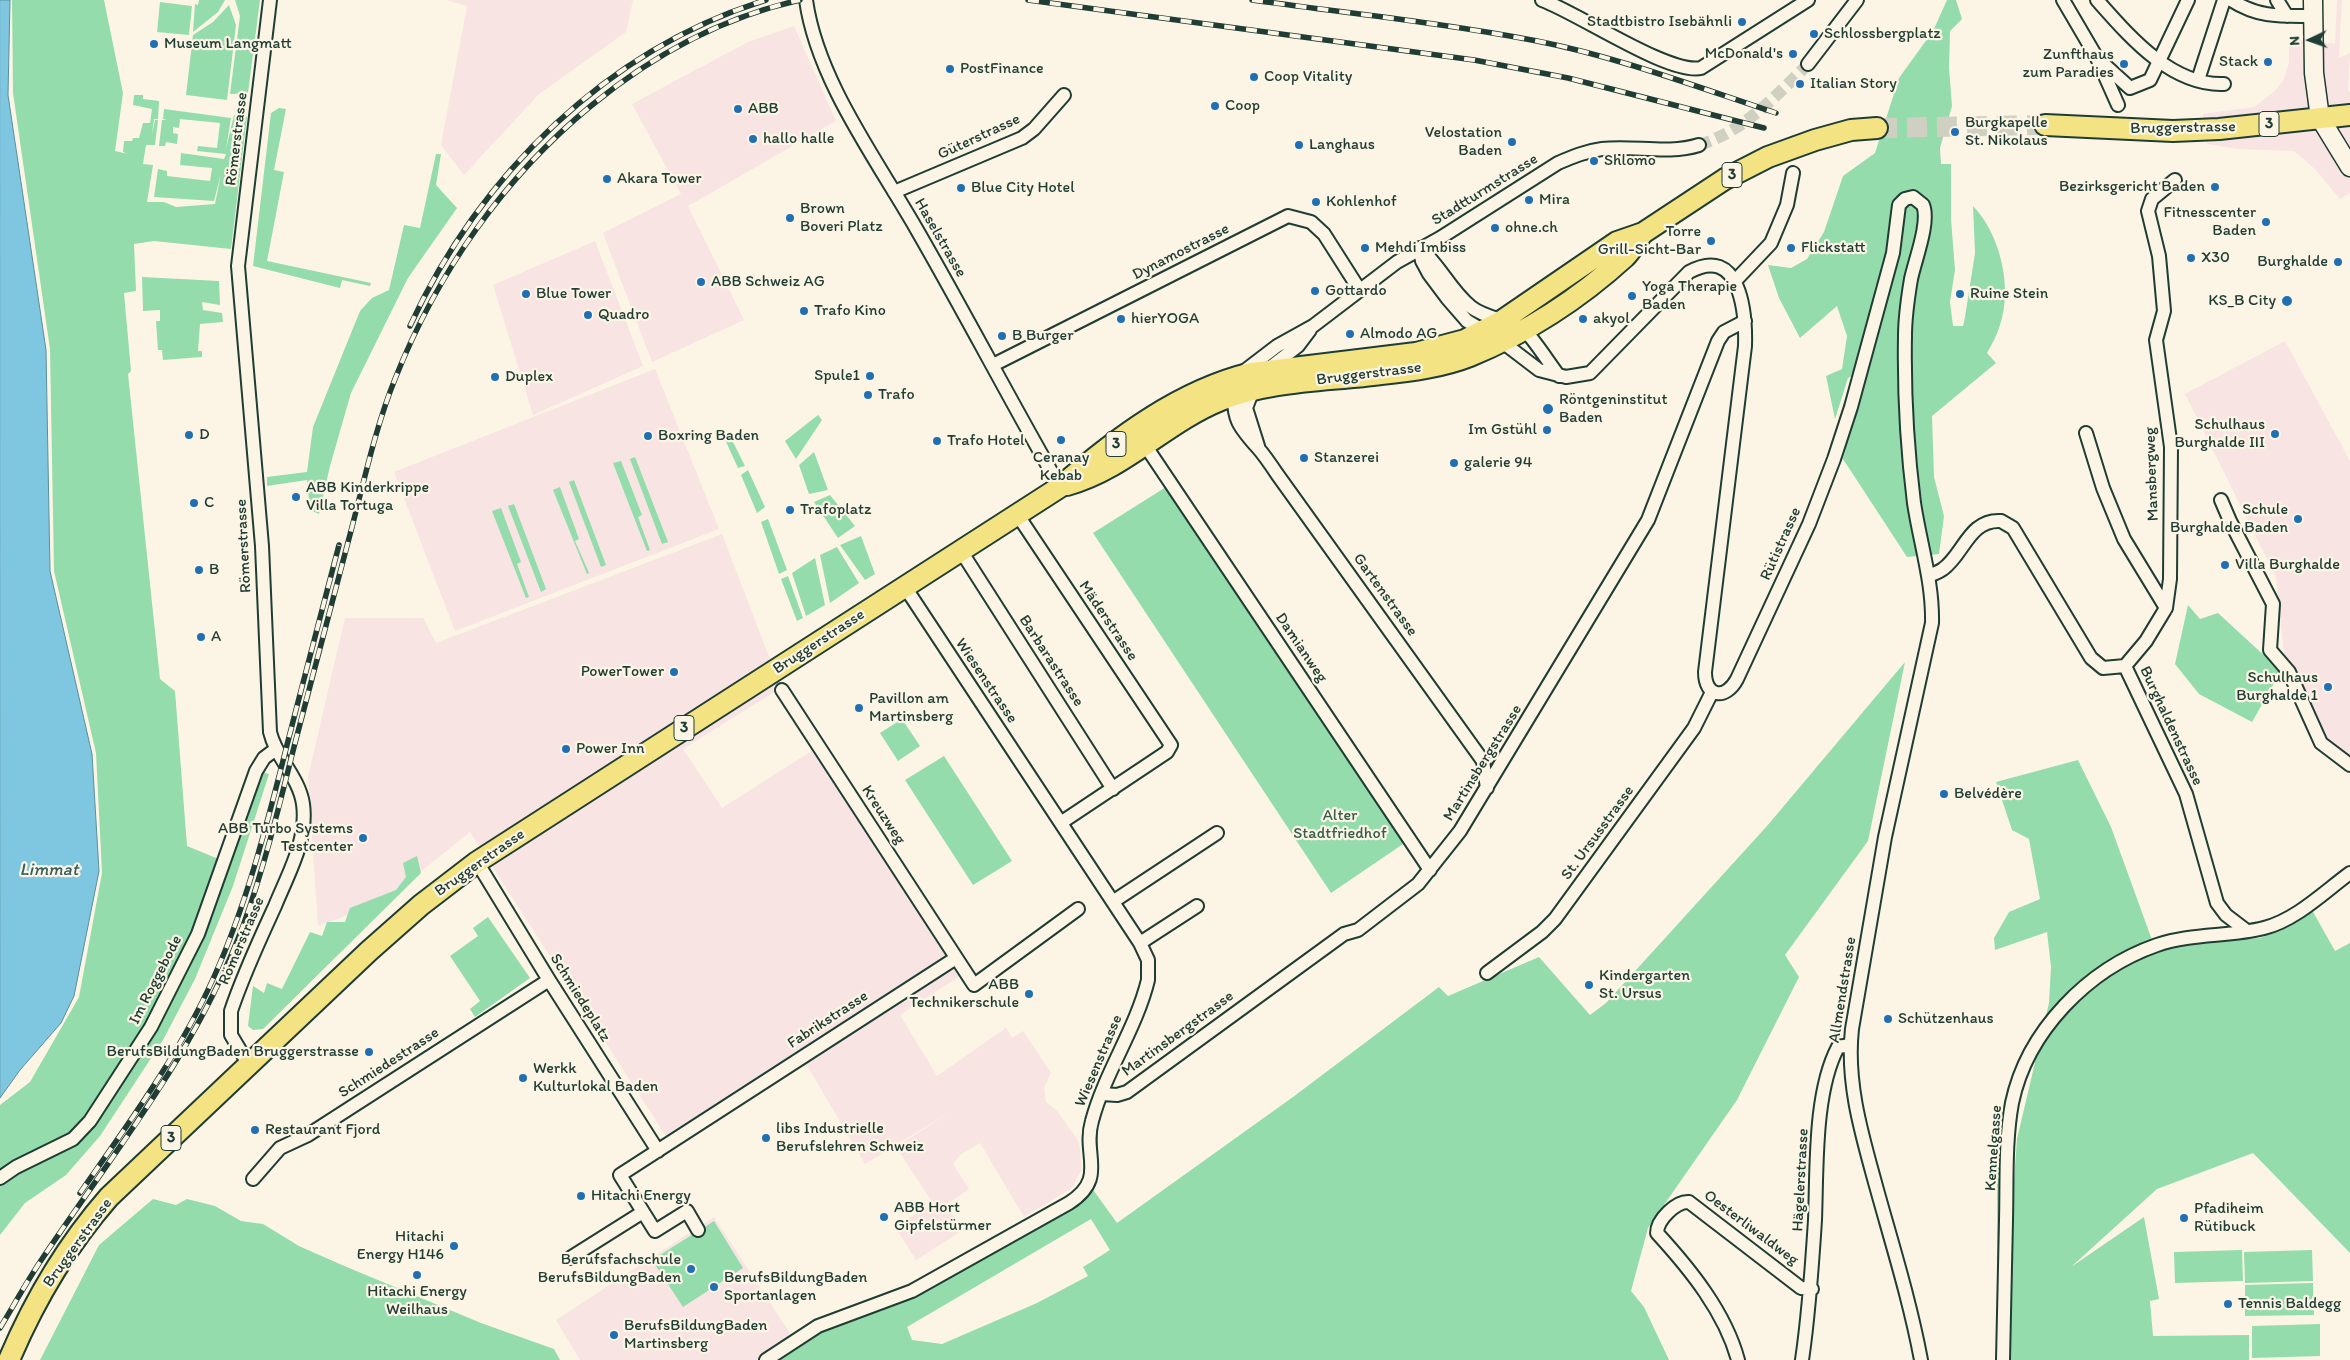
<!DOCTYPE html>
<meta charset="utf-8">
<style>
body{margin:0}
#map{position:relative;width:2350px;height:1360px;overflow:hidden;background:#fcf5e5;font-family:Itim,sans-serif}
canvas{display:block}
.north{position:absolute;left:2285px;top:15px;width:50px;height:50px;-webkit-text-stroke:4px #fcf5e5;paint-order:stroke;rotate:267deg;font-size:14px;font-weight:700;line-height:20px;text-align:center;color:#1f3d34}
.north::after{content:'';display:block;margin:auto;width:18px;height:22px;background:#1f3d34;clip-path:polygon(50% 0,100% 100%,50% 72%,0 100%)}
</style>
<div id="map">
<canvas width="2350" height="1360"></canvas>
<div class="north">N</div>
</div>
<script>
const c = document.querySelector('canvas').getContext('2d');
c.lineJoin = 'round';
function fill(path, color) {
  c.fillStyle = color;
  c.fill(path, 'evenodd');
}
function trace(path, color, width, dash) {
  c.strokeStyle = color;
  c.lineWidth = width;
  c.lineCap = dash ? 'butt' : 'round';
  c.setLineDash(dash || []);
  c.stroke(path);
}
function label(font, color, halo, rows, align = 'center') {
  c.font = font + ' Itim,sans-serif';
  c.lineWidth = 4.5;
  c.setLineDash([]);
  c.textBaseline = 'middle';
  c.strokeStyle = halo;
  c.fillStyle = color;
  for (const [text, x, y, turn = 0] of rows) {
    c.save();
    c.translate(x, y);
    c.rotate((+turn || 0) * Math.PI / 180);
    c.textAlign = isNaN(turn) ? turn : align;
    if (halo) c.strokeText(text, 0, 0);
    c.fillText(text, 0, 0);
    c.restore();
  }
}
const built = new Path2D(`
 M446,0H633L626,32L539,94L464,175L441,145L467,6Z
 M2337,0H2342L2339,58L2350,53L2348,90L2350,92V193L2340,199L2316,170L2294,151L2238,149L2207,144L2203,114L2254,107L2275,91L2283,81L2289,62V39L2335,44Z
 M794,26L836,121L688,206L744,320L652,362L603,233L681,194L632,104L748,42Z
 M595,241L643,366L533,415L493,285Z
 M2285,341L2350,461V772L2320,751L2288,691L2276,577L2185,394Z
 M655,369L719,529L455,631L394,472Z
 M722,534L781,688L683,749L722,808L813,750L972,968L900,1015L937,1076L1006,1028L1012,1038L1023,1031L1051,1073L1044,1088L1046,1102L1057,1111L1079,1142L1082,1169L1072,1188L1024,1217L980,1143L960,1155L953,1164L969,1189L946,1205L963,1230L916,1260L895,1227L933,1203L896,1147L955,1109L865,1164L805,1062L673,1147L470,832L383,902L318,926L308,777L345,618H423L436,643Z
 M714,1217L793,1338L758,1360H580L556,1320Z`);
const green = new Path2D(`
 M12,0H104L123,93L115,151L128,154L123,152L124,141H132L133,138H139L143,123H150L152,109L133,105L134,95H143V99L159,101L158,119H154L152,135L155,120H158L155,145H146L143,164L153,165L147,202H164L176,207L215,204L221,174L214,201L154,197L158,169L167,171V176L210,181L212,168L180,165L181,153L224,159L226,154L197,151L198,146L217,148L220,123L180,119L179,128L173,127V133L178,134L177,144L166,142L165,146H159L162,120H167L163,119L164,109L231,118L226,149L234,115L247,117L231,249L154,241L134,244L136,291L124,293L131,371L128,374L160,679L175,691L187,846L228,863L261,772L269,774L233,886L195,979L163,1040L100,1136L66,1175L25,1203L0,1235V1105L30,1082L79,997L102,873L96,753L54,571L50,349L13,93Z
 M199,0H225L218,12L193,32L195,4L198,5Z
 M235,0H260L248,93L230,94L240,16Z
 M1947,0H1956L1962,19L1950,31L1949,68L1952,106L1940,148L1941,164H1951V219L1955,270L1950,302L1953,326H1963L1965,317L1975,253L1973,206C2000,234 2013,287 2000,325C1997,335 1992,344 1987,353L1996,363L1932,416L1934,477L1944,516L1939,554L1907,557L1843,459L1866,369L1848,378L1835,419L1826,376L1842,369L1847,336L1837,306L1800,338L1779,298L1768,265L1791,268L1807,259L1824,232L1843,176L1875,153L1899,78L1933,31Z
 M160,2L192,6L189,35L157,32Z
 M229,5L236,25L227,100L186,95L193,35L213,22Z
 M279,108L286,109L274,170L284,172L267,261L371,283L370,286L342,280L340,288L253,266L271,113Z
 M436,154H441L436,185L457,208L408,278L351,393L330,466L319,514L310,510L307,480L267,486V477L307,472L313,427L360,311L372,298L389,290L404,225L420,228Z
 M142,277L219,281L220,305L202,302L203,310L222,313L223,322L200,324L198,351H202V357L163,360L162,350H158L156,321H160V310L143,311Z
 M818,415L822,420L796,459L785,441Z
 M728,432L745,466L738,468L722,433Z
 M814,452L828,490L809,494L799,465Z
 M635,457L668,542L662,544L630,459Z
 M621,461L642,515L638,517L650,550L647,551L613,463Z
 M748,470L765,507L757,513L741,475Z
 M574,480L606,565L601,567L569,482Z
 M560,487L579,539L575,541L589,573L587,574L553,490Z
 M1166,487L1406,842L1331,893L1093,533Z
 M830,495L855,526L838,538L814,502Z
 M514,504L546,589L541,592L508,506Z
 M501,508L521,562L517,564L529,597L526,598L492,511Z
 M768,519L787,570L779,574L761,522Z
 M861,536L875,574L865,580L840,545Z
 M837,547L859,583L830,603L820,555Z
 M815,558L825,605L806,616L792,573Z
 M788,576L803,618L797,621L781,579Z
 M2188,605L2200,619L2218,613L2281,671L2252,722L2199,694L2175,664Z
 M1905,662L1868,841L1785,955L1799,977L1737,1100L1648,1228L1631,1291L1644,1307L1669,1360H766L801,1336L912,1291L1089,1184L1117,1223L1293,1097L1439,987L1448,996L1539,957L1590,1015L1606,1003L1767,826ZM1091,1219L1110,1250L1083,1267L1088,1276L1037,1303L942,1344L912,1340L907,1327Z
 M902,719L920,746L898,761L880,733Z
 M944,756L1012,861L973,885L905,780Z
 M2078,760L2111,827L2156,951L2192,943L2260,938L2284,928L2312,910L2335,951L2350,943V1253L2253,1153L2157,1189L2071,1267L2144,1217L2159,1299L2150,1301L2153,1336L2249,1335V1360H1997V1161L2013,1194L2017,1139L2049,1003L2051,967L2047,932L1995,950L1994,938L2009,912L2040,899L2029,839L2012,830L1996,782Z
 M417,856L421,873L263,1029L253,1030L248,1026L253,986L264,993L267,983L282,989L310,932L322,936L327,922H345L350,908L396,890L406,877L403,863Z
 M488,917L530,978L475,1017L470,1009L480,1001L450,956L478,936L473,928Z
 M153,1199L176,1205L187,1199L215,1206L241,1221L263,1224L299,1246L342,1265L481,1323L554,1349L560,1360H40L99,1245Z
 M714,1221L743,1268L683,1307L652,1260Z
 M2242,1250L2243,1281L2175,1283L2174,1252Z
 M2312,1250L2313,1281L2245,1283L2244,1252Z
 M2313,1283L2314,1315L2245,1316V1285Z
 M2320,1324V1356L2252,1358V1326Z`);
const water = new Path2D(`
 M0,0H10L8,95L46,350L50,571L92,754L99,871L74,996L61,1023L20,1070L0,1098Z`);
const minorTunnel = new Path2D(`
 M1699,145C1744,131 1776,96 1808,64`);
const primaryTunnel = new Path2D(`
 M1877,128L2045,125`);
const minor = new Path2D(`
 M806,0C817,80 877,160 917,230C966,315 1011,402 1060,487
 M1542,0C1578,13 1669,75 1701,68L1808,0
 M2063,0L2097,58L2118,105
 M2097,0C2129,36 2171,86 2224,84
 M2231,0C2259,18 2281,16 2314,16
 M2277,0L2287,16
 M2097,58L2130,88L2150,80L2188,0
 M1808,64L1857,0
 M2198,80L2224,0
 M894,192L1022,138L1034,129L1064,95
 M1420,248L1422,261L1429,274L1447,298L1467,321L1501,341L1539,370L1566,377L1590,373L1689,272C1740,244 1746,312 1745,346L1705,672C1705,698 1726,700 1737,679L1809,524L1834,459L1851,407L1893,253L1899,205L1905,199L1913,197L1923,205C1930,222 1915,260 1911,279C1908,297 1905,317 1905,336C1904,391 1907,447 1914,503C1920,543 1933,582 1932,623L1885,837L1852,1029C1846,1083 1862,1135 1876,1186C1892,1244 1910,1301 1921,1360
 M1420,248C1440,265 1450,290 1471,307C1486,319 1513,321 1524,330C1532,336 1551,366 1559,376
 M1735,281L1771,243L1787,205L1793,173
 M993,365L1288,216L1311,222L1324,234L1359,289
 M1268,369L1298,346L1310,330
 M1243,372L1277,346L1313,326L1397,262L1440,238L1558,163C1572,157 1586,151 1602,149C1634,145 1667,155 1699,145
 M1235,389C1231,418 1240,428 1258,448C1265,456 1271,465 1277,474L1483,761L1487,788
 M1241,402L1246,408L1258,446
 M1246,408L1254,387
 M2086,433L2103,488L2124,539L2166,608
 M1145,445L1430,870
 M2221,500L2230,521L2273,604L2270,650L2289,672L2321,743L2350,765
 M1017,514L1171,745L1167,752L1062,822
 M961,551L1113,789
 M1929,576C1933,574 1939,572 1943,569C1964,554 1969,519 2001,521L2013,528L2091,658L2103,668L2125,666L2186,794L2217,903L2226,915L2247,931
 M2125,666L2146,641L2166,608L2170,579L2171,447L2156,340L2164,311L2159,256L2148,211L2152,199L2175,180
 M782,690L974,985L1078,909
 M477,862L549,980L658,1151
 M1114,901L1217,833
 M1140,943L1197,906
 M1487,973L1542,932L1555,919L1694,728L1712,692
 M249,1065L231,1035V1011C243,975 259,941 275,906C288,874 308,840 303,804C299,777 276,758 270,732L262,546L238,266L270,0
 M1102,1094L1117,1095L1127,1092L1344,934L1358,930L1418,884L1460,831L1648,520L1718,341L1724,332L1745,321
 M0,1178L16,1167L73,1139L90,1121L151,1027L198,934L256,771L264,758L276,749
 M253,1179L280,1148L308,1135L549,980
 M698,1230L687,1211L655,1231L620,1175L956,958
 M570,1258L643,1212
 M766,1360L818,1326L912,1291L1069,1203C1108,1178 1082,1155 1092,1121C1105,1072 1136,1029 1148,980V960L1140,943L905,587
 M1738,1360C1725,1312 1690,1269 1657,1233C1657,1220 1676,1201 1689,1202L1801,1288L1812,1289
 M1802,1360C1809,1313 1812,1267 1815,1220C1817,1168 1814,1092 1838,1047L1850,1045
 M2003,1360C2004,1313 2005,1267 2006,1220C2007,1182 2005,1141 2012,1103C2027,1031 2088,969 2157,945C2192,933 2229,937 2264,928C2296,920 2324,892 2350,873`);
const secondary = new Path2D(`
 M2313,0L2314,73L2320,118L2350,167`);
const primary = new Path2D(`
 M2045,125L2173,131L2219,129L2350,115
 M1067,485C1125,469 1166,422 1221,400C1271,380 1328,381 1381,374C1411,371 1442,367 1470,356C1526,333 1580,298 1625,257C1632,250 1637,240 1643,233
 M9,1360C34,1301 67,1245 109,1197L369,951L421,905L477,862L1060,487C1115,439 1180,390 1252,373L1416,353L1465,340L1500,322L1617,242L1643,233L1725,179L1768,157L1815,140L1851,130L1877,128`);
const rail = new Path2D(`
 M1028,0L1474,60L1568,78L1764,128
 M1252,0C1347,13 1443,23 1537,41C1618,57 1697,87 1776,113
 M410,326C479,176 607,49 766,0
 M80,1193C128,1124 179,1055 213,979C247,904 267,824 287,745C304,678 322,611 339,545
 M0,1328C14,1305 27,1281 42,1259C117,1147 195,1054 243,926C264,868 279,807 294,747C313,673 333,600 352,527C365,477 376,426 395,379C437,273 504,177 592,105C653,55 723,17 800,0`);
const markers = [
 [1742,22,5,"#1f6fb2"],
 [1814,34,5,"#1f6fb2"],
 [154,44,5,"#1f6fb2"],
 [1793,54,5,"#1f6fb2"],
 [2268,62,5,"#1f6fb2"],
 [2124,64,5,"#1f6fb2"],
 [950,69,5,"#1f6fb2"],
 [1254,77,5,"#1f6fb2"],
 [1800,84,5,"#1f6fb2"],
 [1215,106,5,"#1f6fb2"],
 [738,109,5,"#1f6fb2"],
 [1955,132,5,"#1f6fb2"],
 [753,139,5,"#1f6fb2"],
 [1512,142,5,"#1f6fb2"],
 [1299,145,5,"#1f6fb2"],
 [1594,161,5,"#1f6fb2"],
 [607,179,5,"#1f6fb2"],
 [2215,187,5,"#1f6fb2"],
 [961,188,5,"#1f6fb2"],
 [1529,200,5,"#1f6fb2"],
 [1316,202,5,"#1f6fb2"],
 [790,218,5,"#1f6fb2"],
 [2266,222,5,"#1f6fb2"],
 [1495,228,5,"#1f6fb2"],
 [1711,241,5,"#1f6fb2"],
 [1365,248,5,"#1f6fb2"],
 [1791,248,5,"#1f6fb2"],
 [2191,258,5,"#1f6fb2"],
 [2338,262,5,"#1f6fb2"],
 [701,282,5,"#1f6fb2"],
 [1315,291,5,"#1f6fb2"],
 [526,294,5,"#1f6fb2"],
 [1960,294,5,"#1f6fb2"],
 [1632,296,5,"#1f6fb2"],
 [2287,301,6,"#1f6fb2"],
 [804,311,5,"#1f6fb2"],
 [588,315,5,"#1f6fb2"],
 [1121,319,5,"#1f6fb2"],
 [1583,319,5,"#1f6fb2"],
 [1350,334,5,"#1f6fb2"],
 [1002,336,5,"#1f6fb2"],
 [870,376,5,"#1f6fb2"],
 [495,377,5,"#1f6fb2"],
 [868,395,5,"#1f6fb2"],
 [1548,409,6,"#1f6fb2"],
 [1547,430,5,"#1f6fb2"],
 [2275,434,5,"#1f6fb2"],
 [189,435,5,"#1f6fb2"],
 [648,436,5,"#1f6fb2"],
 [1061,440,5,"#1f6fb2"],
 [937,441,5,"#1f6fb2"],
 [1304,458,5,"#1f6fb2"],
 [1454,463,5,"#1f6fb2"],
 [296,497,5,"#1f6fb2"],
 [194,503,5,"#1f6fb2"],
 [790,510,5,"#1f6fb2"],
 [2298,519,5,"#1f6fb2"],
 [2225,565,5,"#1f6fb2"],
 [199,570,5,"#1f6fb2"],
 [201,637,5,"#1f6fb2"],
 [674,672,5,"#1f6fb2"],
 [2328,687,5,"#1f6fb2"],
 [859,708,5,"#1f6fb2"],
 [566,749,5,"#1f6fb2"],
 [1944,794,5,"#1f6fb2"],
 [363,838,5,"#1f6fb2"],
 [1589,985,5,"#1f6fb2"],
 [1029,994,5,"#1f6fb2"],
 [1888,1019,5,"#1f6fb2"],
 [369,1052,5,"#1f6fb2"],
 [523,1078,5,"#1f6fb2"],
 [255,1130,5,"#1f6fb2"],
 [766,1138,5,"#1f6fb2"],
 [581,1196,5,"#1f6fb2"],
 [884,1217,5,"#1f6fb2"],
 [2184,1218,5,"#1f6fb2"],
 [454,1246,5,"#1f6fb2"],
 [691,1269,5,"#1f6fb2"],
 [417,1275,5,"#1f6fb2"],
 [714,1287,5,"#1f6fb2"],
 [2228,1304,5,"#1f6fb2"],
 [614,1335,5,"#1f6fb2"]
];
const shields = [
 [2269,124,20],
 [1732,175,20],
 [1116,444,20],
 [684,728,20],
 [171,1138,20]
];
const shieldNames = [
 ["3",2269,124],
 ["3",1732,175],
 ["3",1116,444],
 ["3",684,728],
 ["3",171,1138]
];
const poiNames = [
 ["Stadtbistro Isebähnli",1732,22,"right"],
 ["Schlossbergplatz",1824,34],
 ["Museum Langmatt",164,44],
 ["McDonald's",1783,54,"right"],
 ["Zunfthaus",2114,55,"right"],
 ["zum Paradies",2114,73,"right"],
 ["Stack",2258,62,"right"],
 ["PostFinance",960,69],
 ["Coop Vitality",1264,77],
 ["Italian Story",1810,84],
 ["Coop",1225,106],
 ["ABB",748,109],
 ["Burgkapelle",1965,123],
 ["St. Nikolaus",1965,141],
 ["Velostation",1502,133,"right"],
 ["Baden",1502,151,"right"],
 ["hallo halle",763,139],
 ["Langhaus",1309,145],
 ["Shlomo",1604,161],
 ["Akara Tower",617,179],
 ["Bezirksgericht Baden",2205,187,"right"],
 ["Blue City Hotel",971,188],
 ["Mira",1539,200],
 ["Kohlenhof",1326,202],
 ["Brown",800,209],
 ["Boveri Platz",800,227],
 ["Fitnesscenter",2256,213,"right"],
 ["Baden",2256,231,"right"],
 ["ohne.ch",1505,228],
 ["Torre",1701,232,"right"],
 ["Grill-Sicht-Bar",1701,250,"right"],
 ["Mehdi Imbiss",1375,248],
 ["Flickstatt",1801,248],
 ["X30",2201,258],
 ["Burghalde",2328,262,"right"],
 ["ABB Schweiz AG",711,282],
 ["Yoga Therapie",1642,287],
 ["Baden",1642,305],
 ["Gottardo",1325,291],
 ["Blue Tower",536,294],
 ["Ruine Stein",1970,294],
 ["KS_B City",2276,301,"right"],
 ["Trafo Kino",814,311],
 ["Quadro",598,315],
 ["hierYOGA",1131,319],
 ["akyol",1593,319],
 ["Almodo AG",1360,334],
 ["B Burger",1012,336],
 ["Spule1",860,376,"right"],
 ["Duplex",505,377],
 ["Trafo",878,395],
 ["Röntgeninstitut",1559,400],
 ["Baden",1559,418],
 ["Schulhaus",2265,425,"right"],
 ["Burghalde III",2265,443,"right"],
 ["Im Gstühl",1537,430,"right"],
 ["D",199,435],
 ["Boxring Baden",658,436],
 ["Trafo Hotel",947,441],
 ["Ceranay",1061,458,"center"],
 ["Kebab",1061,476,"center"],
 ["Stanzerei",1314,458],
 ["galerie 94",1464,463],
 ["ABB Kinderkrippe",306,488],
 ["Villa Tortuga",306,506],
 ["C",204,503],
 ["Trafoplatz",800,510],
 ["Schule",2288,510,"right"],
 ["Burghalde Baden",2288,528,"right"],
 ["Villa Burghalde",2235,565],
 ["B",209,570],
 ["A",211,637],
 ["PowerTower",664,672,"right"],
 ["Schulhaus",2318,678,"right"],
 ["Burghalde 1",2318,696,"right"],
 ["Pavillon am",869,699],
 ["Martinsberg",869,717],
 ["Power Inn",576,749],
 ["Belvédère",1954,794],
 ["ABB Turbo Systems",353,829,"right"],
 ["Testcenter",353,847,"right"],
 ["Kindergarten",1599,976],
 ["St. Ursus",1599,994],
 ["ABB",1019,985,"right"],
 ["Technikerschule",1019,1003,"right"],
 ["Schützenhaus",1898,1019],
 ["BerufsBildungBaden Bruggerstrasse",359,1052,"right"],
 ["Werkk",533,1069],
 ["Kulturlokal Baden",533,1087],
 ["libs Industrielle",776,1129],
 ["Berufslehren Schweiz",776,1147],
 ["Restaurant Fjord",265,1130],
 ["Hitachi Energy",591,1196],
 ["ABB Hort",894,1208],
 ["Gipfelstürmer",894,1226],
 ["Pfadiheim",2194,1209],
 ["Rütibuck",2194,1227],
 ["Hitachi",444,1237,"right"],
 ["Energy H146",444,1255,"right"],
 ["Berufsfachschule",681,1260,"right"],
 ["BerufsBildungBaden",681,1278,"right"],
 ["BerufsBildungBaden",724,1278],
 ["Sportanlagen",724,1296],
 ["Hitachi Energy",417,1292,"center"],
 ["Weilhaus",417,1310,"center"],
 ["Tennis Baldegg",2238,1304],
 ["BerufsBildungBaden",624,1326],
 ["Martinsberg",624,1344]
];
const streetNames = [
 ["Bruggerstrasse",2183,128,-1],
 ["Güterstrasse",979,137,-25],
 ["Römerstrasse",237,139,-83],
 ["Stadtturmstrasse",1485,190,-32],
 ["Haselstrasse",940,238,60],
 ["Dynamostrasse",1181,252,-27],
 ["Bruggerstrasse",1369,374,-7],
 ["Mansbergweg",2152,474,-92],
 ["Rütistrasse",1781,544,-66],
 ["Römerstrasse",244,546,-93],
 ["Gartenstrasse",1385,595,54],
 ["Mäderstrasse",1108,621,56],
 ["Bruggerstrasse",819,642,-33],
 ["Damianweg",1301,648,56],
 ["Barbarastrasse",1051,661,57],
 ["Wiesenstrasse",986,681,56],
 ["Burghaldenstrasse",2171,726,65],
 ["Martinsbergstrasse",1483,763,-58],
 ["Kreuzweg",883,815,57],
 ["St. Ursusstrasse",1598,833,-54],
 ["Bruggerstrasse",480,863,-35],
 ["Römerstrasse",242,941,-67],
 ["Im Roggebode",156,980,-63],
 ["Allmendstrasse",1843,990,-81],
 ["Schmiedeplatz",580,998,58],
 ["Fabrikstrasse",828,1020,-33],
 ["Martinsbergstrasse",1178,1034,-36],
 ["Wiesenstrasse",1099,1061,-67],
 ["Schmiedestrasse",389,1063,-33],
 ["Kennelgasse",1994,1148,-86],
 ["Hägelerstrasse",1801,1180,-87],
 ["Oesterliwaldweg",1751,1228,37],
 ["Bruggerstrasse",78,1243,-54]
];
const parkNames = [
 ["Alter",1340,816],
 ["Stadtfriedhof",1340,834]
];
const waterNames = [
 ["Limmat",49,870]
];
fill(built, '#f7e4e3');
fill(green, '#94dcab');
fill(water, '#7fc6e0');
trace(water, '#598f9b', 1);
trace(minorTunnel, '#d0d0c2', 12, [12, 6]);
trace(primaryTunnel, '#d0d0c2', 20, [20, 10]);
trace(minor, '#1f3d34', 16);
trace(secondary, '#1f3d34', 21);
trace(primary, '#1f3d34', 24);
trace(minor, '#fcf5e5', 12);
trace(secondary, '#fcf5e5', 18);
trace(primary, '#f4e382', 20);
trace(rail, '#1f3d34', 5.5);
trace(rail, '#fcf5e5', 4, [11]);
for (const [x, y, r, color] of markers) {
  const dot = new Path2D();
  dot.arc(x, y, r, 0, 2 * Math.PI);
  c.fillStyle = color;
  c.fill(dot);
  trace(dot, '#fcf5e5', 2);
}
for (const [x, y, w] of shields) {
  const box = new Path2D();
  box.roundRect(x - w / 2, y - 12.5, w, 25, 4);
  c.fillStyle = '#fcf5e5';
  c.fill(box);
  trace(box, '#1f3d34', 1);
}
label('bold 15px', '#1f3d34', null, shieldNames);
label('16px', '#1f3d34', '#fcf5e5', poiNames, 'left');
label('16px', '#1f3d34', '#fcf5e5', streetNames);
label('16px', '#365d4c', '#fcf5e5', parkNames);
label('italic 18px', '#375f5f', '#fcf5e5', waterNames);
</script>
